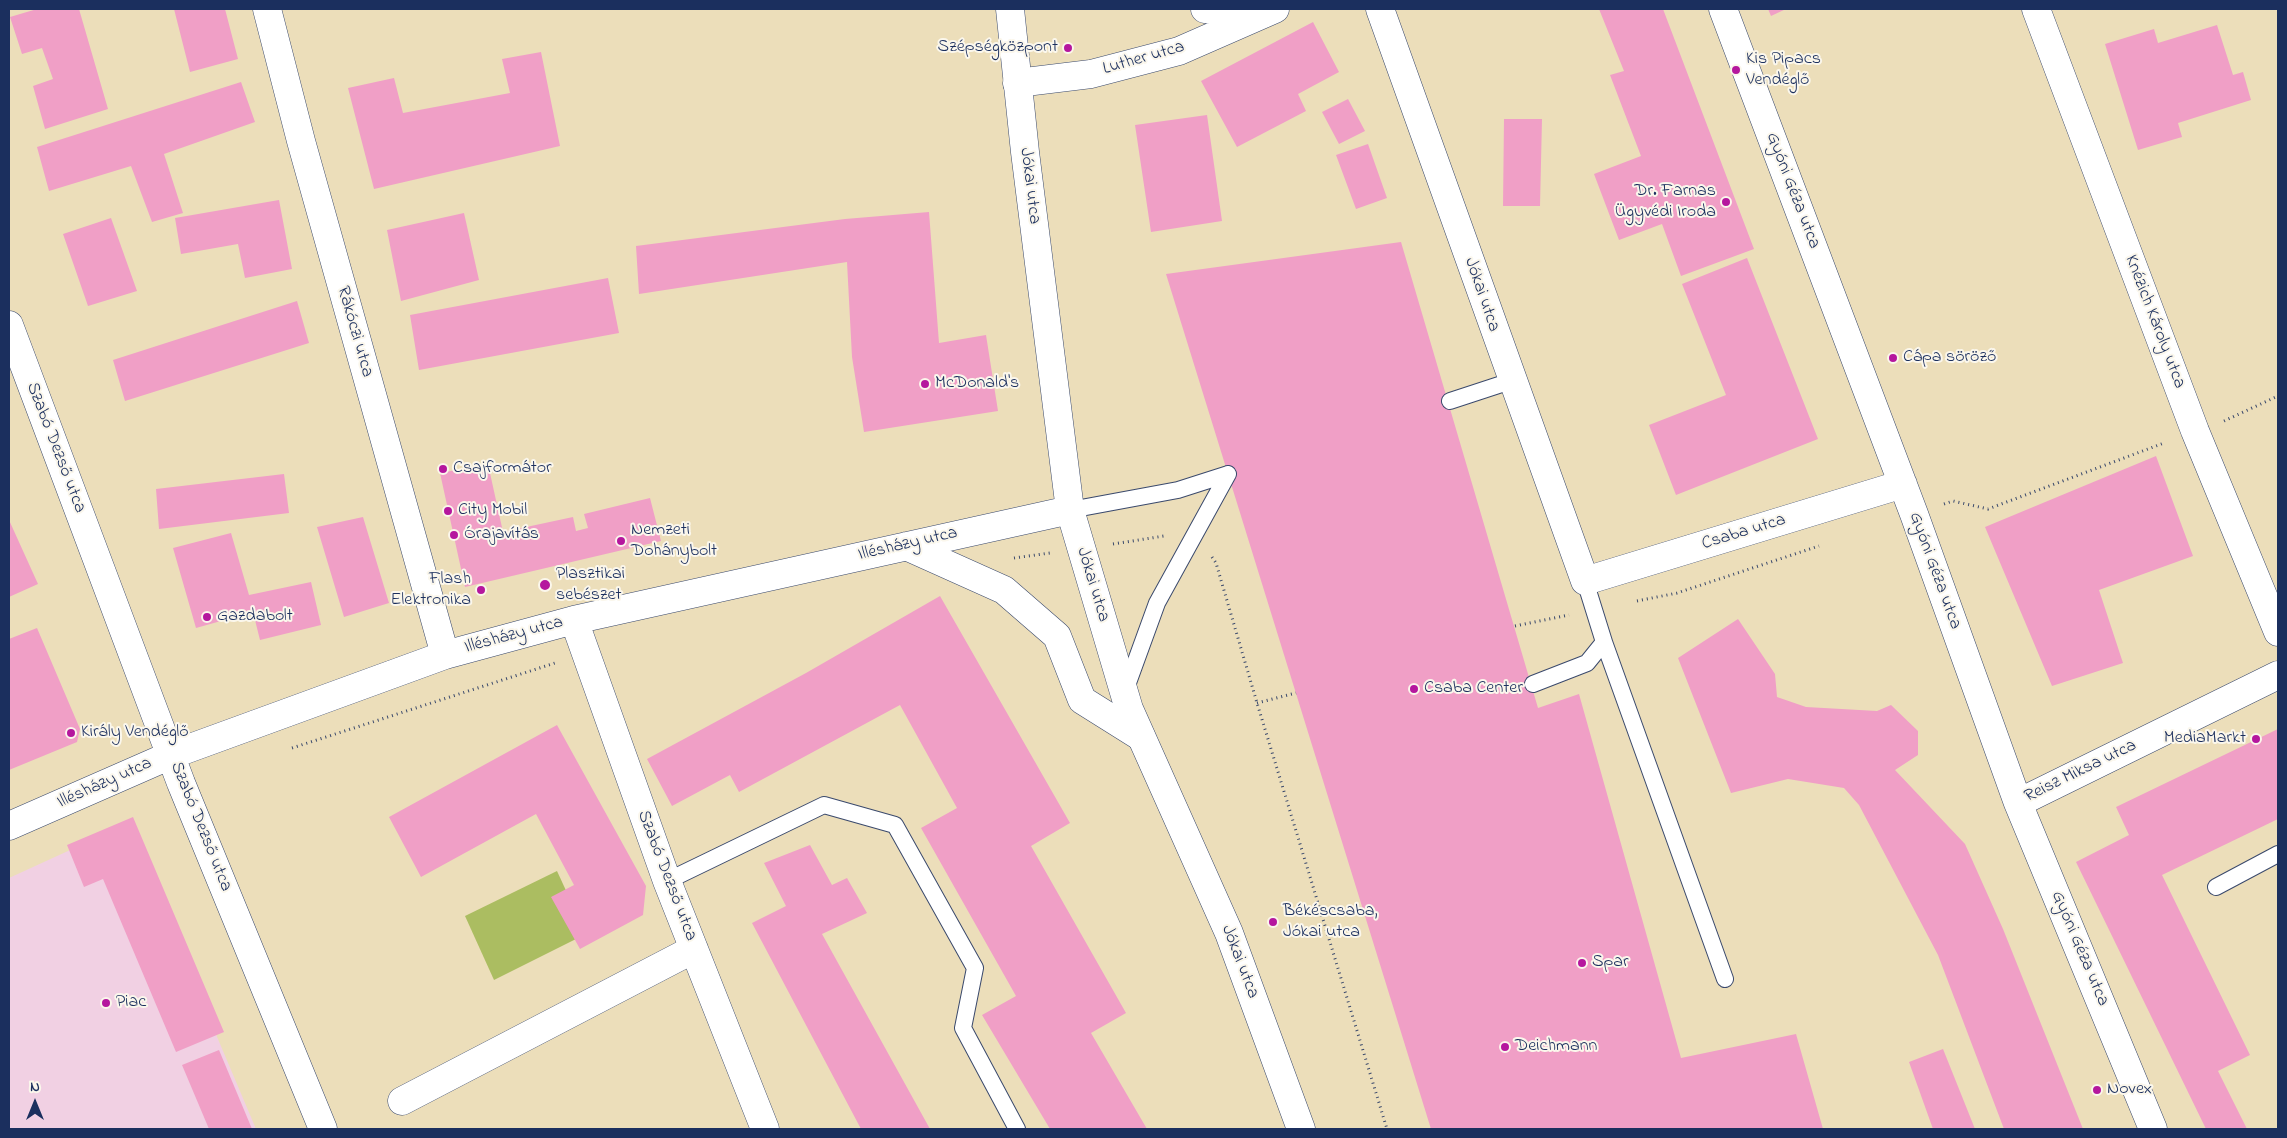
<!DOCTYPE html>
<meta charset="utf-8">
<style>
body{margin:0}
#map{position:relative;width:2287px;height:1138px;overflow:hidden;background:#ecdeba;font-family:"Indie Flower",sans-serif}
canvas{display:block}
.frame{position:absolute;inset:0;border:10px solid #1b2f5e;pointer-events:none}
.north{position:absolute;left:10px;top:1078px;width:50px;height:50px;-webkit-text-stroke:4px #fbf7ec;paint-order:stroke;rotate:0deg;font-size:14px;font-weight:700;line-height:20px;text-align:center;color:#1b2f5e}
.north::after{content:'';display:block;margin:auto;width:18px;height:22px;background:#1b2f5e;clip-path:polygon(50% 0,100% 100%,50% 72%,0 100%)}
</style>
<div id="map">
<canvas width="2287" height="1138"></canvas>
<div class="frame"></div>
<div class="north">N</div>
</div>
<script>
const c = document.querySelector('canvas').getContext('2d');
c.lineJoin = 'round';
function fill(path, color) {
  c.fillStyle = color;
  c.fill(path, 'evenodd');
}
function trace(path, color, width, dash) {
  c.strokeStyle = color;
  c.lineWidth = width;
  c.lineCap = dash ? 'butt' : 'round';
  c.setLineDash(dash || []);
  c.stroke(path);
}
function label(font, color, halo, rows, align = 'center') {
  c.font = font + ' "Indie Flower",sans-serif';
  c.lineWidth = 4;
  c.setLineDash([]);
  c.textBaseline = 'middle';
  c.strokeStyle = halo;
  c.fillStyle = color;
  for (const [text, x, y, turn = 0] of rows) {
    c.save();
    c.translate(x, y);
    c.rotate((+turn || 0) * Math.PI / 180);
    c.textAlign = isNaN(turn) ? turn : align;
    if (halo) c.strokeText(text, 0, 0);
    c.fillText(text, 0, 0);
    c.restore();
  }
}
const built = new Path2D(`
 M127,824L256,1129H9V878Z`);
const green = new Path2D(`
 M557,871L586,934L494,980L465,916Z`);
const building = new Path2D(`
 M37,9H79L108,109L45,129L33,86L53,79L42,48L22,54L10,17Z
 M174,9H225L238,59L190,72Z
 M1599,9H1663L1754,249L1681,276L1662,224L1619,240L1594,174L1641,156L1610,75L1624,71Z
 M1768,9H1786L1771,16Z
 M1313,22L1339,72L1298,94L1306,111L1237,147L1201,81Z
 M2217,25L2233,75L2243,72L2251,100L2178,123L2182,137L2138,150L2105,44L2154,29L2158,43Z
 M541,52L560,146L374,189L348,88L394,78L403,113L510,93L502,59Z
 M241,82L255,122L164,154L183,213L152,222L131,166L49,191L37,147Z
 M1348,99L1365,131L1339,144L1322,112Z
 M1207,115L1222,221L1151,232L1135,125Z
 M1504,119H1542L1540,206H1503Z
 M1368,144L1387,198L1356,209L1336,155Z
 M279,200L292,269L245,278L238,244L181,254L175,218Z
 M929,212L939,343L986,335L998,411L864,432L852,357L847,262L639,294L636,246L845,219Z
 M464,213L479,280L401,301L387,230Z
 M111,218L137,291L88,306L63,234Z
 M1401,242L1538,708L1579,694L1681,1058L1796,1034L1823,1129H1431L1166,274Z
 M1747,258L1818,439L1676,495L1649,425L1726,395L1682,284Z
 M608,278L619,333L419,370L410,315Z
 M297,301L309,343L125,401L113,360Z
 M2156,456L2193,556L2099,590L2123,663L2052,686L1985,527Z
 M488,464L503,532L573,517L576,531L588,528L584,514L650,498L661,541L465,587L440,473Z
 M284,474L289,513L159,529L156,489Z
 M363,517L389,603L344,617L317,527Z
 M9,520L38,584L9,597Z
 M231,533L249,595L311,582L321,625L260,640L253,612L196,628L173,548Z
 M940,596L1070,823L1031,846L1126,1013L1091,1033L1147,1129H1050L982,1015L1016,996L921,828L957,808L900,705L739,792L730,775L672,806L647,759L806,673Z
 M1738,619L1775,674L1777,697L1806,707L1877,711L1891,705L1918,731V755L1895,770L1965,844L2003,929L2083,1129H2004L1938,955L1859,805L1844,788L1788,779L1731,793L1678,658Z
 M37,628L80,729L77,742L9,770V639Z
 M557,725L646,886L643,915L580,949L551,897L574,885L536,814L421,877L389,817Z
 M2278,729V819L2162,875L2250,1055L2218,1071L2247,1129H2206L2076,862L2129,835L2116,807Z
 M133,817L224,1032L176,1052L103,879L84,887L67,845Z
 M810,845L832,885L847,878L867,913L822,934L930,1129H861L752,923L786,906L764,863Z
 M1943,1049L1975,1129H1933L1909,1062Z
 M219,1050L252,1129H209L182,1065Z`);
const path = new Path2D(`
 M2224,421L2278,396
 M1944,504L1953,501L1988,509L2164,443
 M1113,544L1164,536
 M1212,557L1216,563L1257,703L1387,1129
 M1014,558L1050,553
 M1637,601L1677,593L1819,546
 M1515,626L1569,615
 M1257,703L1296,693
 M292,748L555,663`);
const lane = new Path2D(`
 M1450,401L1511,381
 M1070,510L1178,490L1228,474
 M1604,642L1725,979
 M1533,684L1587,663L1604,642L1585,581
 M1125,691L1157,603L1228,474
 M667,881L824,805L895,825L975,968L963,1028L1017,1129
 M2216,887L2278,854`);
const street = new Path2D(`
 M267,9L301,141L445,655
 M1205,9L1261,14
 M1380,9L1585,581L1903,484
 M1723,9L1914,514L2018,803L2153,1129
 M2036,9L2195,431L2278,632
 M1017,83L1091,74L1179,51L1275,9
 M9,325L181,783L323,1129
 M906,546L1004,590L1057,636L1082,700L1141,737
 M574,620L667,881L765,1129
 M2018,803L2278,675
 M9,826L171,755L445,655L574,620L1070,510
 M402,1101L694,949`);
const secondary = new Path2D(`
 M1010,9L1025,152L1070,510L1129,709L1229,933L1301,1129`);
const markers = [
 [1068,48,5,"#b5179e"],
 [1736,70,5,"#b5179e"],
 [1726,202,5,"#b5179e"],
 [1893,358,5,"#b5179e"],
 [925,384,5,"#b5179e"],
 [443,469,5,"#b5179e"],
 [448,511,5,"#b5179e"],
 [454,535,5,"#b5179e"],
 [621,541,5,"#b5179e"],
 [545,585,6,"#b5179e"],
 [481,590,5,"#b5179e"],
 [207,617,5,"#b5179e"],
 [1414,689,5,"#b5179e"],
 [71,733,5,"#b5179e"],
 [2256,739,5,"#b5179e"],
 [1273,922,5,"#b5179e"],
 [1582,963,5,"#b5179e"],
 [106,1003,5,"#b5179e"],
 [1505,1047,5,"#b5179e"],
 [2097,1090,5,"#b5179e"]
];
const poiNames = [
 ["Szépségközpont",1058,48,"right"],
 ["Kis Pipacs",1746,60],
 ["Vendéglő",1746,81],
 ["Dr. Farnas",1716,192,"right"],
 ["Ügyvédi Iroda",1716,213,"right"],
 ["Cápa söröző",1903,358],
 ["McDonald's",935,384],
 ["Csajformátor",453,469],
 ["City Mobil",458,511],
 ["Nemzeti",631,531],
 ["Dohánybolt",631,552],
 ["Órajavítás",464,535],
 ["Plasztikai",556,575],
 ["sebészet",556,596],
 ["Flash",471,580,"right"],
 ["Elektronika",471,601,"right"],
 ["Gazdabolt",217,617],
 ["Csaba Center",1424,689],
 ["Király Vendéglő",81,733],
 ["MediaMarkt",2246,739,"right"],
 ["Békéscsaba,",1283,912],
 ["Jókai utca",1283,933],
 ["Spar",1592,963],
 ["Piac",116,1003],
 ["Deichmann",1515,1047],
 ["Novex",2107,1090]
];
const streetNames = [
 ["Luther utca",1144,59,-16],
 ["Jókai utca",1029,186,83],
 ["Gyóni Géza utca",1792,191,69],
 ["Jókai utca",1481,295,71],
 ["Knézich Károly utca",2154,322,69],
 ["Rákóczi utca",354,332,74],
 ["Szabó Dezső utca",55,448,69],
 ["Csaba utca",1744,533,-17],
 ["Illésházy utca",908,545,-13],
 ["Gyóni Géza utca",1934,571,70],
 ["Jókai utca",1092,585,73],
 ["Illésházy utca",514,636,-15],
 ["Reisz Miksa utca",2081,772,-26],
 ["Illésházy utca",105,784,-24],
 ["Szabó Dezső utca",200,827,68],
 ["Szabó Dezső utca",666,876,69],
 ["Gyóni Géza utca",2079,949,67],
 ["Jókai utca",1239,962,69]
];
fill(built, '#f1d0e3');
fill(green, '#abbd61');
fill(building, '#f09fc6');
trace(lane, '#3a496c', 18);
trace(street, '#3a496c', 29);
trace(secondary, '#3a496c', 29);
trace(path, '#3a496c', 3, [1, 4]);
trace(lane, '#fff', 16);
trace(street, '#fff', 28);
trace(secondary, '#fff', 28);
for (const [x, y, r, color] of markers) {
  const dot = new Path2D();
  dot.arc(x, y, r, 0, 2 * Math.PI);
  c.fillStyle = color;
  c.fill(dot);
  trace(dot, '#fbf7ec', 2);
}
label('18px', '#1b2f5e', '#fbf7ec', poiNames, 'left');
label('18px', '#1b2f5e', '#fbf7ec', streetNames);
</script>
